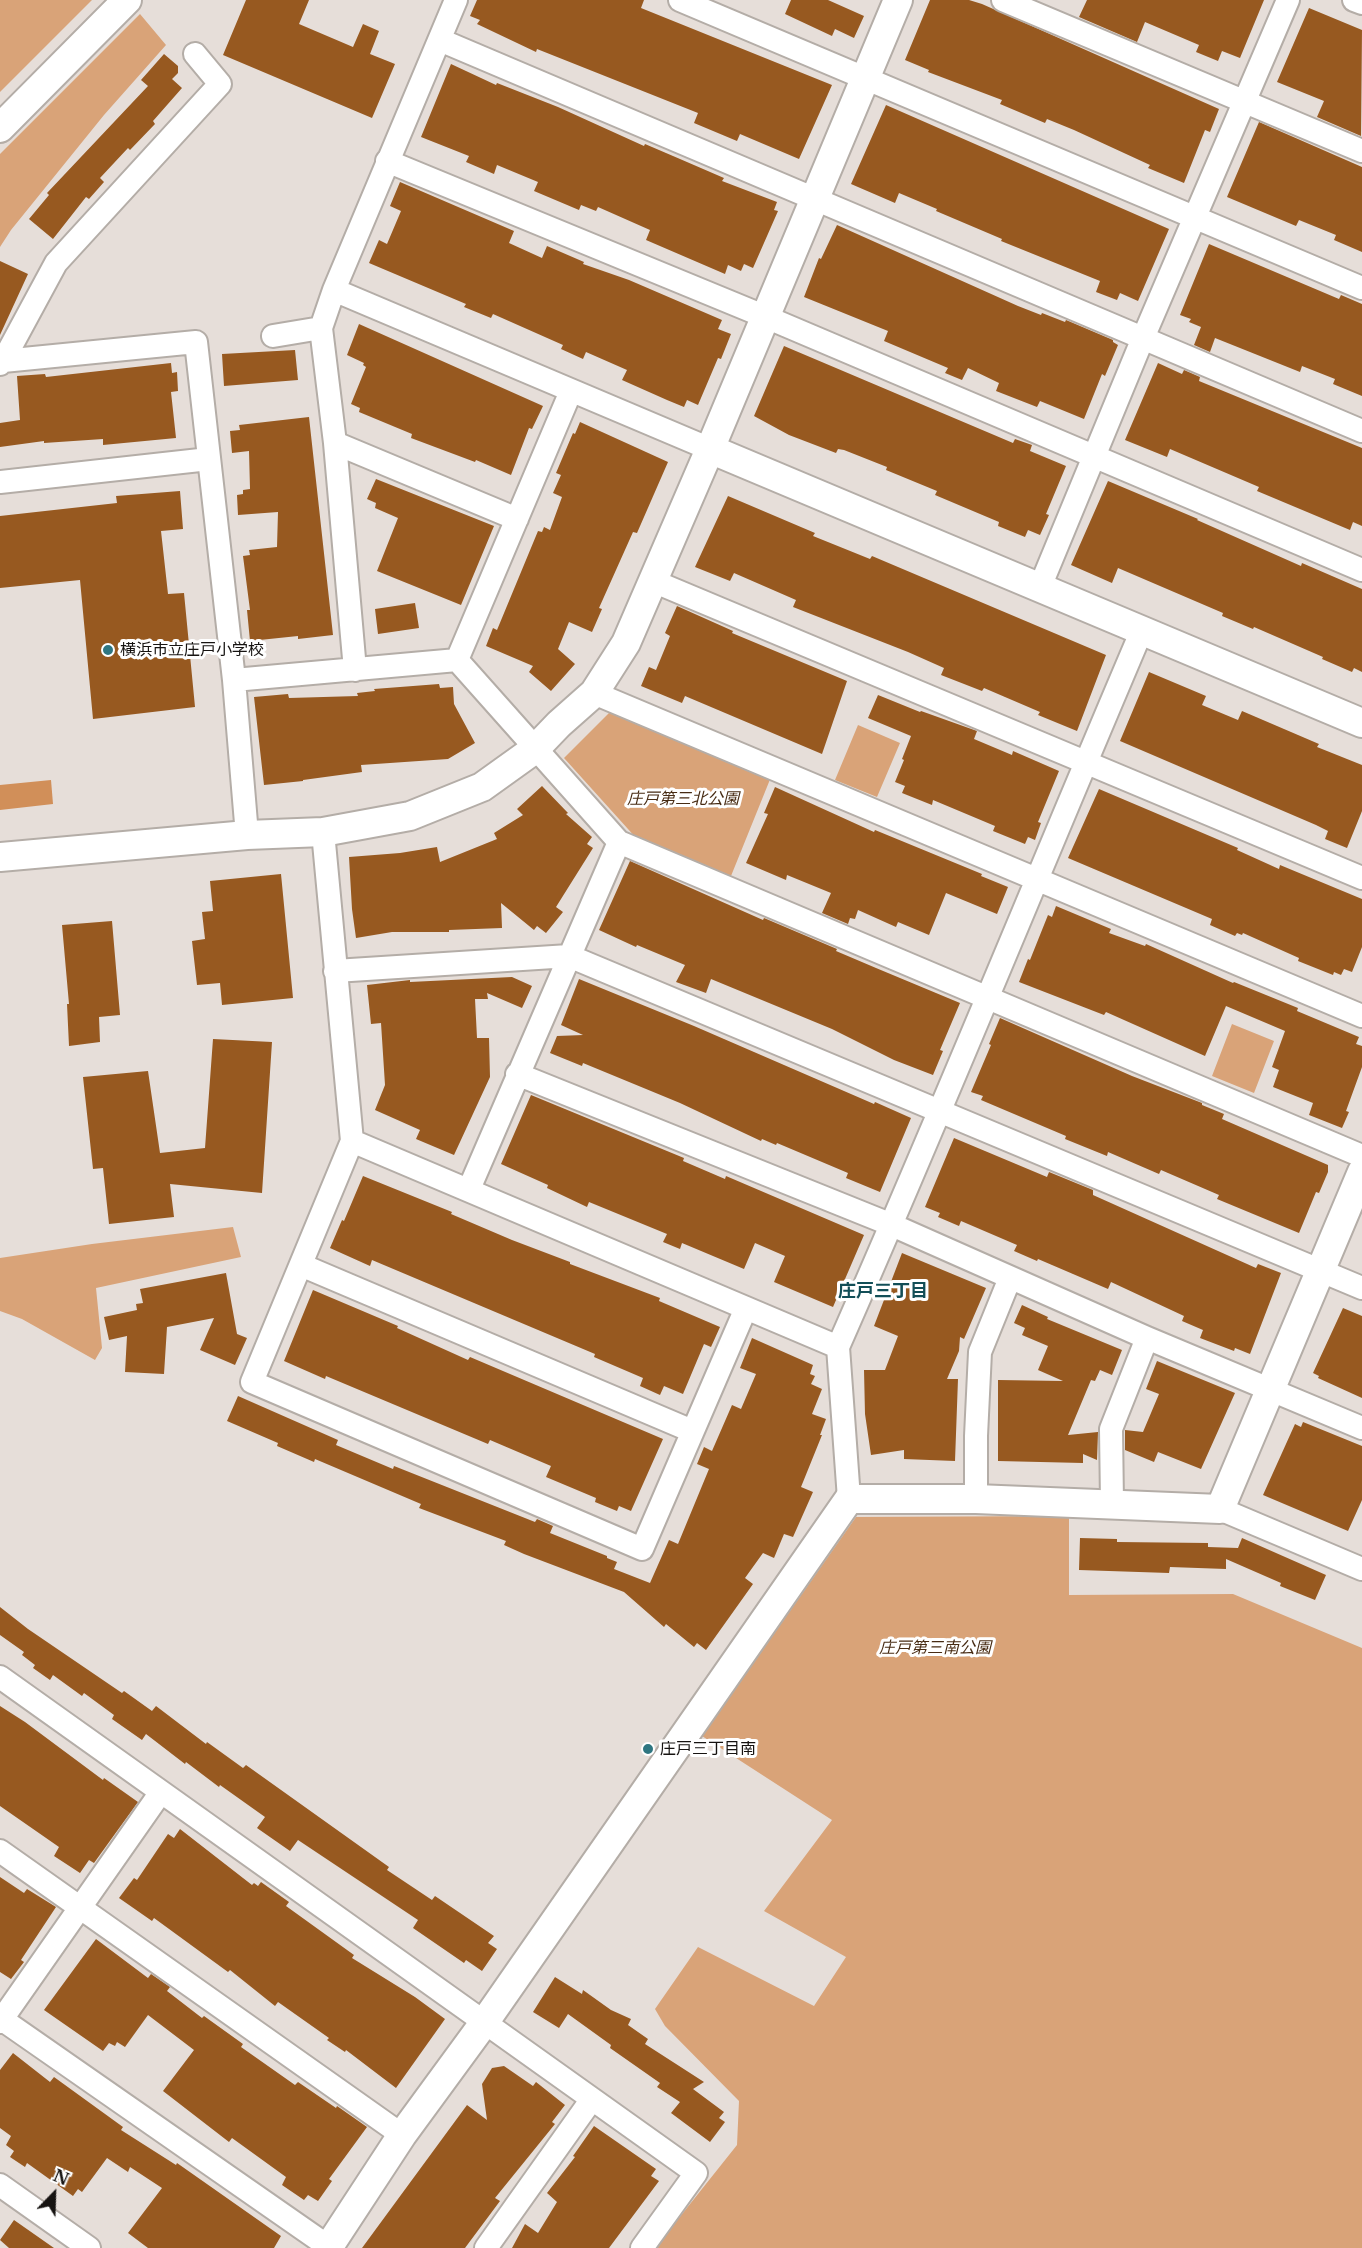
<!DOCTYPE html>
<meta charset="utf-8">
<style>
body{margin:0}
#map{position:relative;width:1362px;height:2248px;overflow:hidden;background:#e6ded9;font-family:"Libre Baskerville",serif}
canvas{display:block}
.north{position:absolute;left:24px;top:2164px;width:60px;height:60px;-webkit-text-stroke:4px #fff;paint-order:stroke;rotate:23deg;font-size:16px;font-weight:700;line-height:24px;text-align:center;color:#161311}
.north::after{content:'';display:block;margin:auto;width:21px;height:27px;background:#161311;clip-path:polygon(50% 0,100% 100%,50% 72%,0 100%)}
</style>
<div id="map">
<canvas width="1362" height="2248"></canvas>
<div class="north">N</div>
</div>
<script>
const c = document.querySelector('canvas').getContext('2d');
c.lineJoin = 'round';
function fill(path, color) {
  c.fillStyle = color;
  c.fill(path, 'evenodd');
}
function trace(path, color, width, dash) {
  c.strokeStyle = color;
  c.lineWidth = width;
  c.lineCap = dash ? 'butt' : 'round';
  c.setLineDash(dash || []);
  c.stroke(path);
}
function label(font, color, halo, rows, align = 'center') {
  c.font = font + ' "Libre Baskerville","Noto Sans JP",serif';
  c.lineWidth = 6;
  c.setLineDash([]);
  c.textBaseline = 'middle';
  c.strokeStyle = halo;
  c.fillStyle = color;
  for (const [text, x, y, turn = 0] of rows) {
    c.save();
    c.translate(x, y);
    c.rotate((+turn || 0) * Math.PI / 180);
    c.textAlign = isNaN(turn) ? turn : align;
    if (halo) c.strokeText(text, 0, 0);
    c.fillText(text, 0, 0);
    c.restore();
  }
}
const green = new Path2D(`
 M0,0H92L0,92Z
 M140,14L166,45L104,115L11,230L0,247V154Z
 M612,710L771,777L731,876L637,839L564,758Z
 M858,725L900,743L877,797L835,780Z
 M1232,1024L1274,1041L1254,1093L1212,1076Z
 M233,1227L241,1257L96,1288L102,1348L95,1360L22,1319L0,1311V1258L92,1244Z
 M1069,1516V1595L1233,1594L1362,1648V2248H655L737,2145L739,2101L665,2026L655,2009L698,1947L814,2006L846,1957L764,1911L832,1820L702,1736L856,1517Z`);
const water = new Path2D(`
 M51,780L53,804L0,810V785Z`);
const building = new Path2D(`
 M246,0H309L299,24L353,47L363,24L379,31L370,54L395,64L372,118L223,55Z
 M477,0H644L641,8L832,85L799,159L740,134L737,141L694,123L698,113L537,49L536,52L477,24L480,20L470,16Z
 M791,0H828L864,16L854,38L835,29L832,36L785,14Z
 M930,0H969L982,4L1219,109L1210,132L1205,130L1184,183L1148,168L1150,165L1074,130L1047,119L1045,123L1000,104L1002,100L928,72L929,70L905,60Z
 M1087,0H1264L1240,58L1222,51L1218,61L1196,52L1199,45L1145,22L1137,42L1079,17Z
 M1309,8L1362,30L1361,136L1317,117L1324,101L1277,82Z
 M164,54L178,66V73L172,79L182,88L153,121L155,124L130,150L128,148L100,178L104,182L89,199L86,197L53,239L29,219L49,195L47,193L148,86L141,80Z
 M451,64L496,85L497,83L558,107L644,146L645,144L680,159L724,178L722,181L777,202L774,210L778,211L753,268L744,264L741,271L728,265L725,274L646,240L650,230L598,207L596,211L581,205L579,210L534,191L538,182L497,165L494,174L466,162L469,156L421,137Z
 M886,105L1169,229L1138,301L1120,293L1117,300L1096,292L1100,281L1001,241L1002,239L936,211L937,209L899,193L895,203L851,184Z
 M1259,122L1362,167V252L1334,240L1336,235L1299,220L1296,226L1227,197Z
 M400,182L514,231L509,243L542,258L547,246L584,262L583,264L629,280L722,320L718,329L731,334L721,359L718,358L698,405L687,400L684,407L667,400L622,380L627,370L586,352L583,359L561,349L563,345L493,314L491,318L464,307L466,304L369,263L379,240L387,244L401,211L390,206Z
 M837,225L1018,306L1041,315L1042,313L1065,322L1066,320L1113,340V342L1118,345L1105,376L1102,374L1084,419L1040,401L1037,407L996,391L999,383L968,368L962,380L945,373L948,368L884,341L888,331L804,297L819,258L821,259Z
 M1209,244L1339,299L1341,295L1362,304V396L1333,384L1335,379L1302,366L1300,372L1215,338L1210,352L1194,345L1201,327L1189,322L1191,319L1180,315Z
 M0,261L28,274L0,335Z
 M359,324L543,406L532,429L529,428L511,475L476,460L475,462L411,438L412,434L359,412L360,408L351,404L366,367L363,365L364,363L347,355Z
 M784,346L1013,443L1015,439L1032,445L1030,451L1066,466L1046,514L1049,515L1040,535L1028,530L1025,537L998,526L999,522L935,495L937,491L886,470L887,467L844,450L838,449L836,453L789,435L754,416Z
 M295,350L298,380L224,386L222,354Z
 M171,363L172,373L177,372L178,391L171,392L176,438L103,445V439L44,443V441L0,447V423L20,420L17,376L45,374L46,377Z
 M1158,363L1182,374L1184,370L1200,377L1199,381L1362,448V526L1353,522L1350,530L1257,491L1259,487L1170,449L1167,457L1125,440Z
 M309,417L333,635L298,639V636L250,641L247,610H250L243,556L250,555L249,550L277,547L278,512L238,515L237,495L243,494V490L250,489L249,451L232,453L230,431L240,430L239,425Z
 M580,422L668,462L637,533L633,532L599,608L602,609L592,632L569,622L558,649L575,664L551,691L529,672L533,666L486,646L493,628L497,630L538,531L542,532L544,527L550,530L562,497L553,493L561,475L556,473L573,433L575,434Z
 M376,479L494,526L461,605L377,571L398,518L375,508L376,503L367,499Z
 M1108,481L1198,519L1197,520L1301,566L1302,563L1362,589V672L1354,668L1352,672L1322,659L1323,657L1254,627L1253,629L1222,616L1223,613L1118,568L1112,583L1071,565Z
 M180,491L183,529L161,531L168,594L184,593L195,707L93,719L80,580L0,588V516L117,503L116,496Z
 M728,496L815,533L813,536L870,559L872,556L1106,655L1077,731L1038,715L1040,712L984,688L982,691L941,675L944,668L908,652L793,607L796,600L734,573L730,581L695,567Z
 M415,603L419,628L378,634L375,609Z
 M677,606L733,631L732,633L847,681L822,754L685,696L682,703L641,686L649,667L656,670L670,636L665,633Z
 M1149,672L1206,696L1202,705L1238,720L1242,711L1319,744L1317,747L1362,765V811L1347,848L1325,839L1328,831L1316,825L1120,741Z
 M439,684L440,688L453,687L454,704L475,743L448,759L361,765L362,772L303,780V781L264,785L254,697L288,694L289,698L358,696L357,693L375,691L374,689Z
 M878,695L920,712L921,711L977,731L974,739L1012,755L1013,751L1059,771L1038,822L1041,823L1035,840L1028,837L1025,844L993,831L995,826L933,800L932,805L902,793L905,786L895,782L904,760L902,759L911,736L868,718Z
 M542,786L568,813L566,814L592,837L587,844L593,848L556,907L563,912L546,933L537,926L534,930L501,903L502,928L449,930V932H392L356,938L352,909L349,857L400,853L437,847L440,862L497,839L494,833L523,815L517,809Z
 M775,787L874,832L875,830L982,874L981,876L1008,887L997,914L946,893L929,935L898,922L896,927L858,910L855,919L850,918L848,924L822,913L831,893L787,875L786,880L746,863L768,814L764,813Z
 M1099,789L1238,848L1237,850L1279,869L1280,865L1362,899V947L1352,972L1344,969L1341,975L1334,972L1333,975L1298,961L1299,958L1243,933L1242,935L1237,933L1235,936L1210,925L1212,919L1068,858Z
 M630,861L763,920L764,918L837,949L836,951L876,968L960,1003L940,1050L943,1051L933,1075L894,1060L832,1029L711,979L706,993L676,982L685,965L637,945L636,947L599,930Z
 M281,874L293,998L222,1005L220,983L197,985L192,941L205,939L202,912L213,911L210,881Z
 M1056,906L1111,929L1109,933L1145,946L1146,944L1233,983L1234,982L1298,1008L1297,1011L1359,1037L1356,1044L1362,1046V1067L1346,1111L1349,1112L1342,1128L1309,1115L1313,1103L1273,1087L1279,1070L1272,1067L1285,1031L1226,1006L1205,1056L1106,1012L1104,1015L1019,982L1028,959L1030,960L1048,915L1052,917Z
 M112,921L120,1015L99,1017L100,1042L69,1046L67,1004H69L62,925Z
 M512,977L532,986L522,1008L487,993L488,999H475L477,1038H489L490,1077L454,1155L416,1139L420,1130L375,1110L385,1085L381,1023L371,1024L367,985L410,980V982Z
 M579,979L694,1026L874,1104L875,1102L911,1118L880,1192L846,1178L848,1173L777,1143L776,1145L762,1139L761,1141L680,1103L583,1063L582,1066L550,1053L557,1036L583,1035L561,1025Z
 M1000,1018L1132,1076L1202,1103V1105L1224,1114L1222,1119L1328,1165V1172L1319,1193L1316,1192L1299,1233L1217,1199L1219,1195L1161,1170L1159,1174L1108,1152L1107,1156L1065,1139L1066,1136L981,1100L983,1096L971,1092L991,1045L989,1044Z
 M213,1039L272,1042L262,1193L170,1184L174,1217L109,1224L103,1168L93,1169L83,1077L148,1071L160,1153L205,1148Z
 M531,1095L684,1158L683,1161L725,1179L726,1176L864,1235L833,1307L774,1282L785,1256L755,1243L744,1269L682,1243L680,1249L663,1242L667,1234L589,1202L587,1207L547,1188L548,1185L501,1164Z
 M954,1138L1047,1177L1049,1172L1093,1190V1195L1256,1268L1258,1264L1281,1273L1250,1354L1235,1348L1234,1351L1200,1338L1203,1330L1182,1321L1184,1316L1111,1282L1108,1289L1038,1259L1037,1261L1014,1251L1017,1245L961,1221L959,1226L938,1217L940,1213L925,1207Z
 M363,1176L452,1212L451,1214L512,1240L570,1262V1264L660,1298L659,1301L720,1327L711,1347L704,1344L683,1394L664,1386L660,1395L640,1386L643,1378L594,1357L595,1354L372,1260L370,1266L330,1248L342,1220L344,1221Z
 M902,1253L986,1288L964,1339L960,1337L959,1351L947,1379H958L955,1461L904,1459V1450L871,1455L865,1414L864,1370H885L898,1336L874,1326Z
 M226,1273L237,1334L247,1338L235,1365L200,1350L214,1318L167,1327L164,1374L125,1372L127,1336L109,1340L104,1317L137,1310L136,1304L143,1303L140,1289Z
 M313,1290L398,1326L397,1328L468,1360L470,1357L663,1439L631,1511L619,1506L617,1511L595,1502L596,1498L546,1477L551,1466L490,1440L488,1444L326,1376L325,1379L284,1361Z
 M1022,1305L1048,1317L1047,1319L1122,1350L1112,1375L1100,1370L1095,1381L1091,1380L1068,1435L1098,1432L1097,1460L1083,1454V1463L998,1461V1380L1063,1381L1038,1370L1048,1346L1022,1335L1025,1328L1014,1323Z
 M1343,1308L1362,1316V1398L1318,1378L1319,1376L1313,1373Z
 M752,1338L813,1365L810,1374L815,1376L811,1384L822,1389L812,1414L826,1419L820,1435H822L801,1487L813,1492L793,1537L784,1534L774,1558L763,1553L745,1578L753,1584L706,1650L697,1643L694,1647L666,1624L664,1627L624,1592L524,1554L504,1545L506,1541L419,1508L421,1504L315,1459L314,1462L277,1446L278,1443L227,1421L238,1396L338,1440L336,1445L393,1469L394,1466L535,1522L537,1519L553,1526L550,1533L607,1556V1558L617,1562L614,1569L650,1583L669,1540L678,1544L709,1469L697,1464L704,1447L712,1451L732,1405L741,1409L756,1374L740,1368Z
 M1157,1361L1235,1393L1201,1469L1158,1452L1154,1462L1125,1450V1430L1143,1432L1159,1394L1146,1389Z
 M1303,1422L1362,1446V1500L1348,1531L1263,1495L1295,1424L1301,1427Z
 M1080,1538L1117,1539V1542L1208,1543V1547L1238,1548L1242,1538L1326,1575L1315,1600L1280,1586L1281,1583L1226,1559V1569L1170,1567L1169,1573L1079,1570Z
 M0,1607L28,1629L122,1693L124,1691L152,1711L156,1706L206,1744L207,1742L243,1768L246,1765L389,1867L387,1870L432,1900L435,1896L494,1936L488,1943L497,1949L482,1971L466,1960L464,1963L413,1928L418,1920L298,1840L290,1851L257,1828L265,1817L220,1785L219,1787L186,1762L185,1764L146,1734L142,1740L112,1719L114,1715L84,1693L82,1696L53,1675L50,1680L33,1668L35,1665L22,1655L24,1652L0,1635Z
 M0,1706L25,1722L103,1780L104,1778L138,1802L94,1863L89,1860L80,1873L54,1856L59,1847L0,1806Z
 M180,1829L252,1885L254,1883L258,1886L261,1882L289,1902L286,1906L354,1955L352,1958L415,1997L445,2019L396,2088L346,2050L345,2052L327,2040L329,2038L278,2002L275,2006L230,1970L228,1972L154,1918L152,1921L119,1898L134,1878L137,1880L168,1834L174,1838Z
 M0,1877L24,1893L27,1889L56,1907L21,1960L24,1962L11,1979L0,1972Z
 M96,1939L148,1978L151,1974L170,1987L167,1991L202,2018L204,2016L243,2044L241,2047L295,2085L298,2082L336,2108L337,2106L367,2127L329,2179L332,2181L318,2201L308,2195L304,2200L282,2185L286,2177L232,2138L229,2142L163,2091L194,2050L148,2015L125,2047L117,2042L115,2046L109,2043L103,2051L44,2010Z
 M555,1977L582,1994L583,1990L611,2010L631,2019L628,2025L648,2039L645,2044L704,2082L693,2089L724,2112L719,2118L725,2122L710,2142L671,2113L680,2102L657,2087L660,2083L610,2048L611,2045L568,2014L559,2028L533,2012Z
 M13,2053L50,2082L54,2077L123,2127L121,2130L176,2165L177,2163L281,2236L274,2248H148L128,2233L162,2188L130,2167L128,2172L107,2158L82,2192L78,2189L73,2196L27,2163L25,2167L10,2157L14,2151L6,2145L11,2136L0,2128V2070Z
 M504,2066L533,2086L536,2082L565,2105L552,2122L555,2124L495,2198L500,2201L465,2248H362L467,2105L487,2120L482,2084L492,2068Z
 M594,2126L656,2169L651,2176L659,2181L609,2248H512L525,2224L538,2233L557,2202L547,2193L575,2157L573,2156Z
 M14,2220L54,2248H9L0,2240Z`);
const minor = new Path2D(`
 M456,0L334,290L710,449
 M680,0L1362,288
 M1003,0L1362,151
 M1354,0L1362,3
 M440,40L1362,431
 M387,161L766,317L1362,570
 M334,290L321,328L335,443L355,670
 M273,336L321,328
 M3,361L56,263L220,84L195,54
 M0,364L3,361L196,342L234,680L247,835
 M335,443L517,519
 M0,482L209,459
 M653,581L1362,878
 M1040,587L1143,338L1288,0
 M457,660L571,391
 M234,680L457,660L619,842L1362,1156
 M594,693L1362,1016
 M323,832L352,1141L838,1347L849,1499
 M335,971L569,956L1362,1288
 M517,1074L892,1225L1147,1338L1362,1428
 M352,1141L252,1382L642,1549L746,1308
 M469,1189L619,842
 M301,1265L692,1431
 M838,1347C943,1109 1040,869 1142,630
 M976,1499V1436L980,1352L1010,1278
 M1112,1503L1111,1429L1147,1338
 M1220,1509L1362,1569
 M0,1677L696,2173L642,2248
 M0,1851L402,2135
 M0,2018L329,2247
 M0,2022L161,1792
 M0,2185L89,2248
 M486,2248L592,2099`);
const tertiary = new Path2D(`
 M0,128L127,0
 M710,449L1362,723
 M0,857L247,835L323,832L410,816L482,787L535,749L559,724L594,693L626,643L710,449L898,0
 M328,2248L402,2135L484,2023L849,1499H976L1220,1509L1362,1172`);
const markers = [
 [108,650,6,"#2f7681"],
 [648,1749,6,"#2f7681"]
];
const poiNames = [
 ["横浜市立庄戸小学校",120,650],
 ["庄戸三丁目南",660,1749]
];
const parkNames = [
 ["庄戸第三北公園",683,799],
 ["庄戸第三南公園",935,1648]
];
const neighbourhoodNames = [
 ["庄戸三丁目",883,1292]
];
fill(green, '#d9a378');
fill(water, '#d18f59');
fill(building, '#975920');
trace(minor, '#b4ada7', 26);
trace(tertiary, '#b4ada7', 32);
trace(minor, '#fff', 22);
trace(tertiary, '#fff', 28);
for (const [x, y, r, color] of markers) {
  const dot = new Path2D();
  dot.arc(x, y, r, 0, 2 * Math.PI);
  c.fillStyle = color;
  c.fill(dot);
  trace(dot, '#fff', 2);
}
label('16px', '#161311', '#fff', poiNames, 'left');
label('italic 16px', '#472b13', '#fff', parkNames);
label('bold 18px', '#124e57', '#fff', neighbourhoodNames);
</script>
